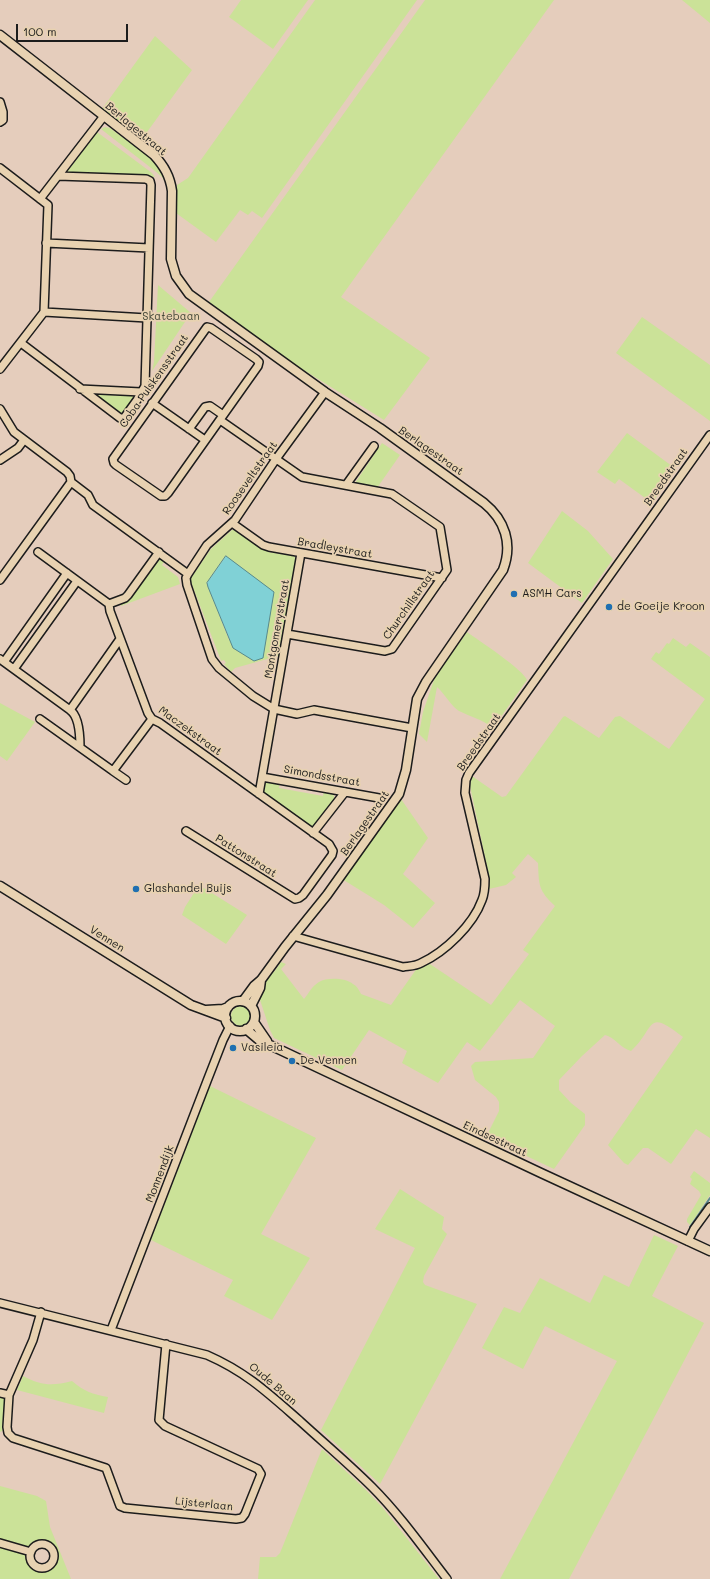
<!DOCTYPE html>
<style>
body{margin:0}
#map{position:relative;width:710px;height:1579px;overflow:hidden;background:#e5cdbc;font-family:Mali,sans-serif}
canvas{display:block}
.scale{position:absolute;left:16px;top:24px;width:112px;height:18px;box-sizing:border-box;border:2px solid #1c1c1c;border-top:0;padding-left:5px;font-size:12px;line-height:14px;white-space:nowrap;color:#1c1c1c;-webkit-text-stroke:3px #e8d2b1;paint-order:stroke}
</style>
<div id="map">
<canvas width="710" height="1579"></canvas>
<div class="scale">100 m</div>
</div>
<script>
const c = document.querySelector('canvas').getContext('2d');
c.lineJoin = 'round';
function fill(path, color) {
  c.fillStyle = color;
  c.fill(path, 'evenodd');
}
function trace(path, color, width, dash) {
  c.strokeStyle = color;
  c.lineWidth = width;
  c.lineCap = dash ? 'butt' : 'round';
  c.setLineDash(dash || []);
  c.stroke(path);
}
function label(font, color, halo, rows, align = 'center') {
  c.font = font + ' Mali,sans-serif';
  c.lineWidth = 3.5;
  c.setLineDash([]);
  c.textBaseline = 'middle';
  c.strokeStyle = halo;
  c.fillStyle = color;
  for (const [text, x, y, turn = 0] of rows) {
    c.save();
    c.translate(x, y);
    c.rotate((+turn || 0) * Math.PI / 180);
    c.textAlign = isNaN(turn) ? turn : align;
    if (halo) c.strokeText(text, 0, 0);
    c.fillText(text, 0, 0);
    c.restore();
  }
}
const green = new Path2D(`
 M241,0H308L273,49L229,17Z
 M315,0H417L262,218L252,211L248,215L240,210L216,242L176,213L177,185L188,178Z
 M425,0H554L341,297L430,358L384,420L294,364L209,302Z
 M682,0H710V23Z
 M155,36L192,70L142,139L102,109Z
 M105,127L110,128C130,144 161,159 167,185L162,177L155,171L101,129Z
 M97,132L152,173L155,177L67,172Z
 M158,285L191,313L152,371L154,362Z
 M642,317L710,365V421L616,353Z
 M99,393H104V395L131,396V394L134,395L135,397L125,412L119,414L117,411L96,397Z
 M627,433L676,469L652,503L619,479L615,484L597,472Z
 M382,443L400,455L377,488L355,483Z
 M562,511L588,531L613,559L582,603L528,563Z
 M232,530H236L261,548L268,550V552L293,556L295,557L296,562L297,563L290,604L288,603L278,656L235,668L231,672L224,664L226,663L224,660L221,661L220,658L191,582V578L211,549ZM226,556L229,640L207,583Z
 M162,558L165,560L162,565L178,577L180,584L121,606L120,603L130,598L158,559Z
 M467,632C478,640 524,670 527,680L493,728C482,719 471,717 459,711C452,707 444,693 437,687L427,742L419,734L423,712L435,677Z
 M673,638L686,647L690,643L710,657V1138L696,1129L671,1164L648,1148H643L628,1165L624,1163L608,1145L683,1037C645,1007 656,1028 631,1051C620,1048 615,1037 605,1035L582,1056L559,1080V1090L571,1103L585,1114V1125L554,1169L486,1137L499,1111V1102L496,1097L475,1080L471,1066L475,1062L533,1058L555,1026L520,1000L480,1051L467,1042L438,1083L402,1063L407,1051L369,1030L342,1070L274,1038L270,1030L259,997L269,973L274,972L281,962L286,964L281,969L304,999C309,993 312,986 319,982C327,977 346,978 353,984C357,986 359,990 361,994L391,1005L420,964L427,962L491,1005L529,954L523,950L555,906C538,890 539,885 538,863L528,854L512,873L516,877L506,885L489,889V876L470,786L472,776L502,797L506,796L563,717L565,716L599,738L615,717L620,716L669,749L705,699L651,659L656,652L659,654L667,643L669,644Z
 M0,703L35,722L7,761L0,756Z
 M270,781L280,783L279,788L323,796L324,791L333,793L335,799L313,827H310L263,793L262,790L264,784Z
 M401,799L428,838L403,874L435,903L413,928L384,905L342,879Z
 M199,885L247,915L226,944L182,915L185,907Z
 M231 1016a10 10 0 1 1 20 0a10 10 0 1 1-20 0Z
 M210,1086L316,1138L261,1234L310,1258L272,1320L224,1296L233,1280L151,1240Z
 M694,1171L710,1183V1195L690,1225L687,1222V1219L701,1195L699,1191L690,1184L692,1179L690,1177Z
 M400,1189L444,1217L442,1229L447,1234L424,1276L423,1282L425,1285L477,1304L380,1484L321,1430L415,1248L375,1229Z
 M654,1235L678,1246L652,1296L704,1323L569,1579H500L617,1361L545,1326L523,1369L482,1348L504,1307L520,1313L540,1278L590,1303L604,1275L629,1287Z
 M23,1376C42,1386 52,1386 72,1381C85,1392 92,1394 108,1397L104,1413L17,1390Z
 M0,1397L5,1399L4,1430L0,1432Z
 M322,1449L366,1490L383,1508L439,1579H258L260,1557H276L280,1553Z
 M0,1486L37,1496L46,1501L50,1527L71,1579H0V1546L26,1555C27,1567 41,1576 51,1567C61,1559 54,1545 45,1541L34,1543L29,1547L0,1539Z`);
const water = new Path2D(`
 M226,556L274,592L263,658L254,661L233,648L208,587L207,583Z`);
const stream = new Path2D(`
 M690,1227L710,1198`);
const minor = new Path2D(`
 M0,102L3,112V120L0,122
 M0,168L48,205L44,312L0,369
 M40,199L104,116
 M46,243L149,248
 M44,312L147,318
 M207,327L211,328L256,359L259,362L258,366L168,493L165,496H161L116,465L114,463L113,459Z
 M21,343L120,418H124L137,400L145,386L151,185L150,181L146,179L58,176
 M80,389L141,392
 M325,392L276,459L235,520L207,545L188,574L186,578L187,585L212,659L219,668L253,696L274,709L297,714L314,710L412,728
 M152,403L205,440
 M0,409L14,432L67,472L70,476L71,482
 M220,420L302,477L392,494L440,527L447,570L392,649L385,651L287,634
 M189,429L205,407L210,406L223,415
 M0,460L18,448L24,440
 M71,482L88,495L93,505L188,574
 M346,485L374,446
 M232,523L263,545L269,547L442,578
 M38,552L109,604L125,598L128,595L159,552
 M0,580L71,482
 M109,604L110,611L148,713L152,719L160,723L329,844L333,851L332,855L303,895L299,898L295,899L186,831
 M0,659L70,710L120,639
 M4,662L67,573
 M14,669L77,581
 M70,710C79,716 80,736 80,747
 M40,719L113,771L152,719
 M113,771L126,780
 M262,777L379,798
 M259,794L301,553
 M313,833L345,792
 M293,936L403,967C409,966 416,966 421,963C445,952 473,925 482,900C485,893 485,886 485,879L465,793L466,780L469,773L710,435
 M688,1241L694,1229L710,1207
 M0,1303L207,1355C246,1372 268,1393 300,1421C324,1443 349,1464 372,1487C400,1515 423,1548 447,1579
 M41,1312L33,1340L9,1395L7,1427L8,1433L13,1438L106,1468L120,1506L125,1508L236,1519L242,1518L245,1514L261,1474L258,1469L165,1426L159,1420L166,1344
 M111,1330L207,1081L223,1040L230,1026
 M0,1393L9,1395
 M0,1543L31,1552
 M30 1556a12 12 0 1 1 24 0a12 12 0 1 1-24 0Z`);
const tertiary = new Path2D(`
 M0,35L154,155C164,166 170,176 172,191L171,259L176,276L189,294L325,392L380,428L484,503C505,520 513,544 503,570L426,682L417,699L406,770L399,794L327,895L285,947L261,980L254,986L243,1001
 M0,886L191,1005L226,1018
 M225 1016a15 15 0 1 1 30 0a15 15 0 1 1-30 0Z
 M251,1006L260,988L261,980
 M206,1010L223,1009L228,1007
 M254,1022L267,1041
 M246,1029L259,1040L272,1046L541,1173L710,1251`);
const markers = [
 [514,594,4,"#1f6fb2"],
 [609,607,4,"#1f6fb2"],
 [136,889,4,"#1f6fb2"],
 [233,1048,4,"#1f6fb2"],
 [292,1061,4,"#1f6fb2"]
];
const streetNames = [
 ["Berlagestraat",136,129,40],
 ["Coba Pulskensstraat",154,381,-55],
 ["Berlagestraat",431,451,35],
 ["Breedstraat",666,477,-55],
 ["Rooseveltstraat",250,478,-55],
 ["Bradleystraat",335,548,10],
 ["Churchillstraat",409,605,-55],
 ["Montgomerystraat",277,629,-80],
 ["Maczekstraat",190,731,36],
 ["Breedstraat",479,742,-55],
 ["Simondsstraat",322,776,10],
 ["Berlagestraat",365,823,-55],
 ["Pattonstraat",246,856,32],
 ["Vennen",107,939,32],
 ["Eindsestraat",495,1139,25],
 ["Monnendijk",160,1174,-69],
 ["Oude Baan",273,1384,40],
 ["Lijsterlaan",204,1504,6]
];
const parkNames = [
 ["Skatebaan",171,317]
];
const poiNames = [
 ["ASMH Cars",522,594],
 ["de Goeije Kroon",617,607],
 ["Glashandel Buijs",144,889],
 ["Vasileia",241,1048],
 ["De Vennen",300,1061]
];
fill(green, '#cbe298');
fill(water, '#80d1d6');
trace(water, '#58898c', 1);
trace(stream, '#58898c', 2);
trace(minor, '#1c1c1c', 10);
trace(tertiary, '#1c1c1c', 11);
trace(minor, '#e8d2b1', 7);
trace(tertiary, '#e8d2b1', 8);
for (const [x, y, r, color] of markers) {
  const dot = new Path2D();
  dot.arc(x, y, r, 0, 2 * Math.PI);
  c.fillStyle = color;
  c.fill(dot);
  trace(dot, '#e8d2b1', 1.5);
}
label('11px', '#1c1c1c', '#e8d2b1', streetNames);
label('11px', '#3f4435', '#e8d2b1', parkNames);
label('11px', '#1c1c1c', '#e8d2b1', poiNames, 'left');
</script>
